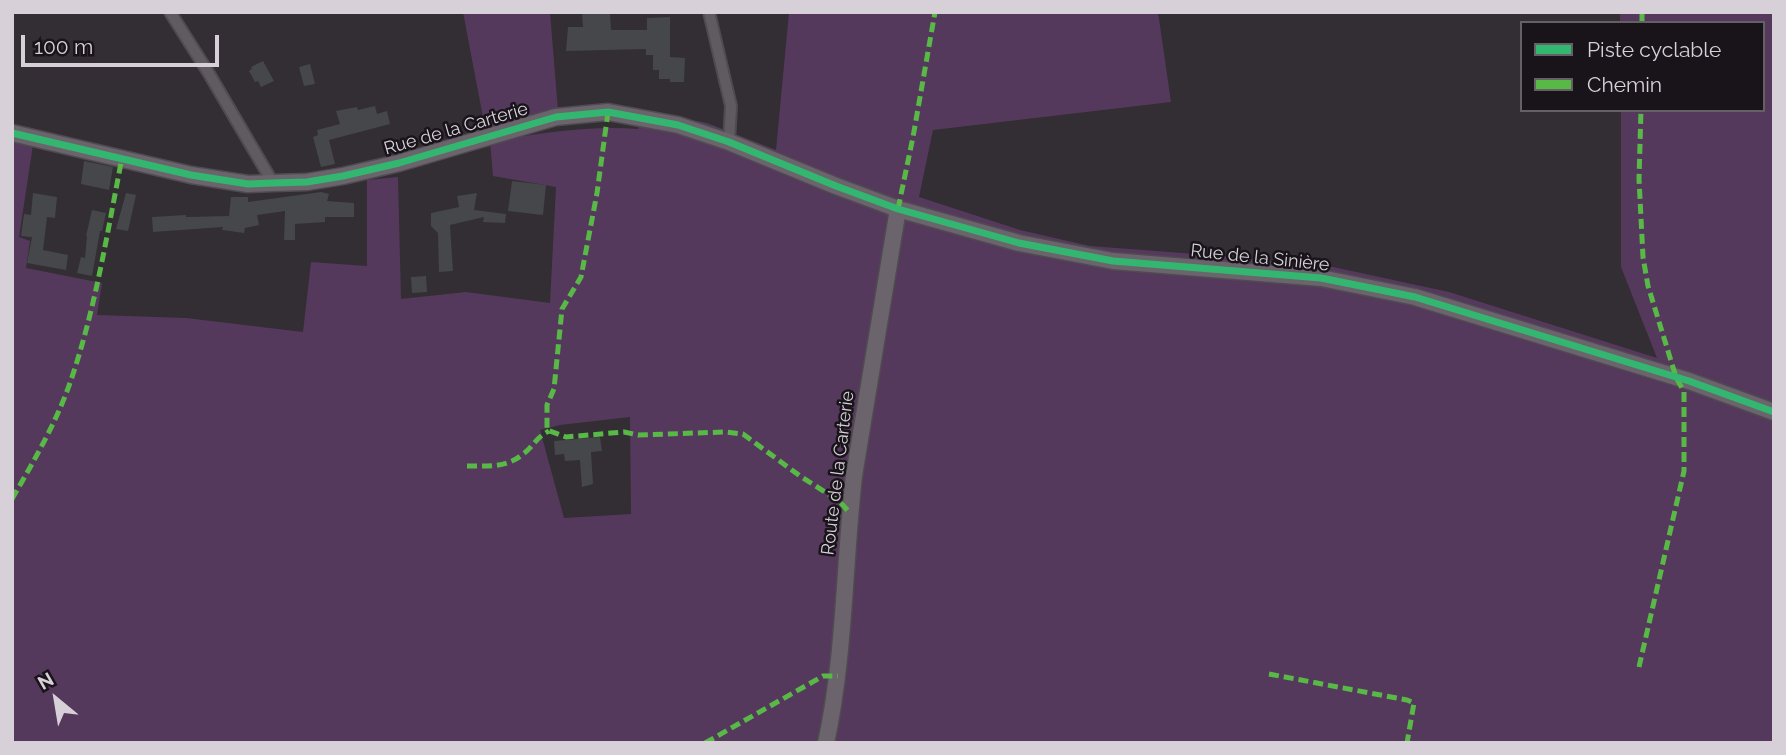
<!DOCTYPE html>
<meta charset="utf-8">
<style>
body{margin:0}
#map{position:relative;width:1786px;height:755px;overflow:hidden;background:#332d34;font-family:Raleway,sans-serif}
canvas{display:block}
.frame{position:absolute;inset:0;border:14px solid #d7d0d9;pointer-events:none}
.legend{position:absolute;left:1520px;top:21px;width:245px;height:91px;box-sizing:border-box;background:#19141a;border:2px solid #655f66;margin:0;padding:9px 12px;list-style:none;font-size:21px;color:#d7d0d9}
.legend li{display:flex;align-items:center;gap:14px;height:35px}
.legend b{width:35px;border:2px solid #655f66}
.north{position:absolute;left:21px;top:664px;width:70px;height:70px;-webkit-text-stroke:5px #19141a;paint-order:stroke;rotate:330deg;font-size:19px;font-weight:700;line-height:28px;text-align:center;color:#d7d0d9}
.north::after{content:'';display:block;margin:auto;width:24px;height:32px;background:#d7d0d9;clip-path:polygon(50% 0,100% 100%,50% 72%,0 100%)}
.scale{position:absolute;left:21px;top:35px;width:198px;height:32px;box-sizing:border-box;border:4px solid #d7d0d9;border-top:0;padding-left:9px;font-size:21px;line-height:24px;white-space:nowrap;color:#d7d0d9;-webkit-text-stroke:5px #19141a;paint-order:stroke}
</style>
<div id="map">
<canvas width="1786" height="755"></canvas>
<div class="frame"></div>
<ul class="legend">
<li><b style="height:9px;background:#33b770"></b>Piste cyclable</li>
<li><b style="height:9px;background:#58b947"></b>Chemin</li>
</ul>
<div class="north">N</div>
<div class="scale">100 m</div>
</div>
<script>
const c = document.querySelector('canvas').getContext('2d');
c.lineJoin = 'round';
function fill(path, color) {
  c.fillStyle = color;
  c.fill(path, 'evenodd');
}
function trace(path, color, width, dash) {
  c.strokeStyle = color;
  c.lineWidth = width;
  c.lineCap = dash ? 'butt' : 'round';
  c.setLineDash(dash || []);
  c.stroke(path);
}
function label(font, color, halo, rows, align = 'center') {
  c.font = font + ' Raleway,sans-serif';
  c.lineWidth = 5;
  c.setLineDash([]);
  c.textBaseline = 'middle';
  c.strokeStyle = halo;
  c.fillStyle = color;
  for (const [text, x, y, turn = 0] of rows) {
    c.save();
    c.translate(x, y);
    c.rotate((+turn || 0) * Math.PI / 180);
    c.textAlign = isNaN(turn) ? turn : align;
    if (halo) c.strokeText(text, 0, 0);
    c.fillText(text, 0, 0);
    c.restore();
  }
}
const green = new Path2D(`
 M463,12H550L558,111L485,128Z
 M789,12H1158L1171,102L933,130L919,197L1020,230L1090,246L1222,256L1333,267L1449,292L1657,358L1621,267V110H1763V23H1620V12H1774V743H12V142L33,145L19,237L30,241L26,268L102,283L97,315L186,318L303,332L311,262L367,266V180L398,177L401,299L466,292L550,303L556,187L493,176L490,141C539,134 588,125 638,129L643,111L707,123L776,150ZM630,417L631,514L564,518L540,430L560,425Z`);
const building = new Path2D(`
 M582,12H610L611,30H647V18L670,17V57L685,58L684,82H670V79H659V70H653V55H646V49L566,51L568,27H583Z
 M263,61L274,81L261,87L258,81L255,82L249,71L252,69L251,67Z
 M310,64L315,84L304,86L299,67Z
 M375,106L377,114L387,111L390,124L329,140L335,164L321,167L313,137L318,135L317,130L340,124L336,111L357,107L358,110Z
 M84,161L113,167L109,190L81,184Z
 M512,181L546,185L543,215L508,211Z
 M321,192L329,194L327,201L354,203V217H325V222L295,224V240H284L285,211L257,215L259,225L245,228L244,233L222,230L223,227L153,232L152,217L186,215V217L229,216L231,197H248V202Z
 M33,193L57,197L55,218L47,217L43,250L68,255L66,270L27,263L32,237L21,236L24,214L31,215Z
 M126,193L136,195L128,231L116,229Z
 M477,193L474,210L506,214L505,223L483,222L484,217L450,225L453,271L439,272L438,233L431,226V213L459,207L457,196Z
 M92,210L106,213L102,231H100L92,276L77,273L81,257L85,258L87,236H86Z
 M426,276L427,292L412,293L411,277Z
 M600,437L602,451L591,452L593,484L582,487L580,460L565,461L564,454L555,455L554,441Z`);
const street = new Path2D(`
 M170,12L208,72L273,183
 M709,12L731,106L729,142`);
const secondary = new Path2D(`
 M12,133L191,175L248,184L273,183L307,182L343,176L399,163L556,117L608,112L678,125L729,142L836,186L898,209L1019,243L1113,261L1321,278L1415,297L1689,381L1774,412
 M826,743C845,655 844,565 854,476L898,209`);
const quiet = new Path2D(`
 M1642,12V23
 M608,112L597,193L581,277L562,309L554,389L547,405V430L566,437L624,432L638,435L725,432L743,434L800,476L839,501L850,513
 M898,209L913,137L935,12
 M467,466C487,466 507,468 523,454C534,446 535,438 549,431
 M12,499C35,459 59,418 73,374C96,305 108,229 122,158
 M1639,667L1684,471V392L1676,377L1648,286L1643,257L1639,179L1641,110
 M1269,674L1407,700L1414,703L1407,743
 M705,743L823,676H838`);
const cycleway = new Path2D(`
 M12,133L191,175L248,184L273,183L307,182L343,176L399,163L556,117L608,112L678,125L729,142L836,186L898,209L1019,243L1113,261L1321,278L1415,297L1689,381L1774,412`);
const streetNames = [
 ["Rue de la Carterie",456,129,-16],
 ["Rue de la Sinière",1260,258,6],
 ["Route de la Carterie",838,473,-83]
];
fill(green, '#55395c');
fill(building, '#46474a');
trace(street, '#504b51', 14);
trace(secondary, '#504b51', 19);
trace(street, '#605a61', 10);
trace(secondary, '#6b646c', 16);
trace(quiet, '#58b947', 5, [10, 5]);
trace(cycleway, '#33b770', 7);
label('18px', '#d7d0d9', '#19141a', streetNames);
</script>
